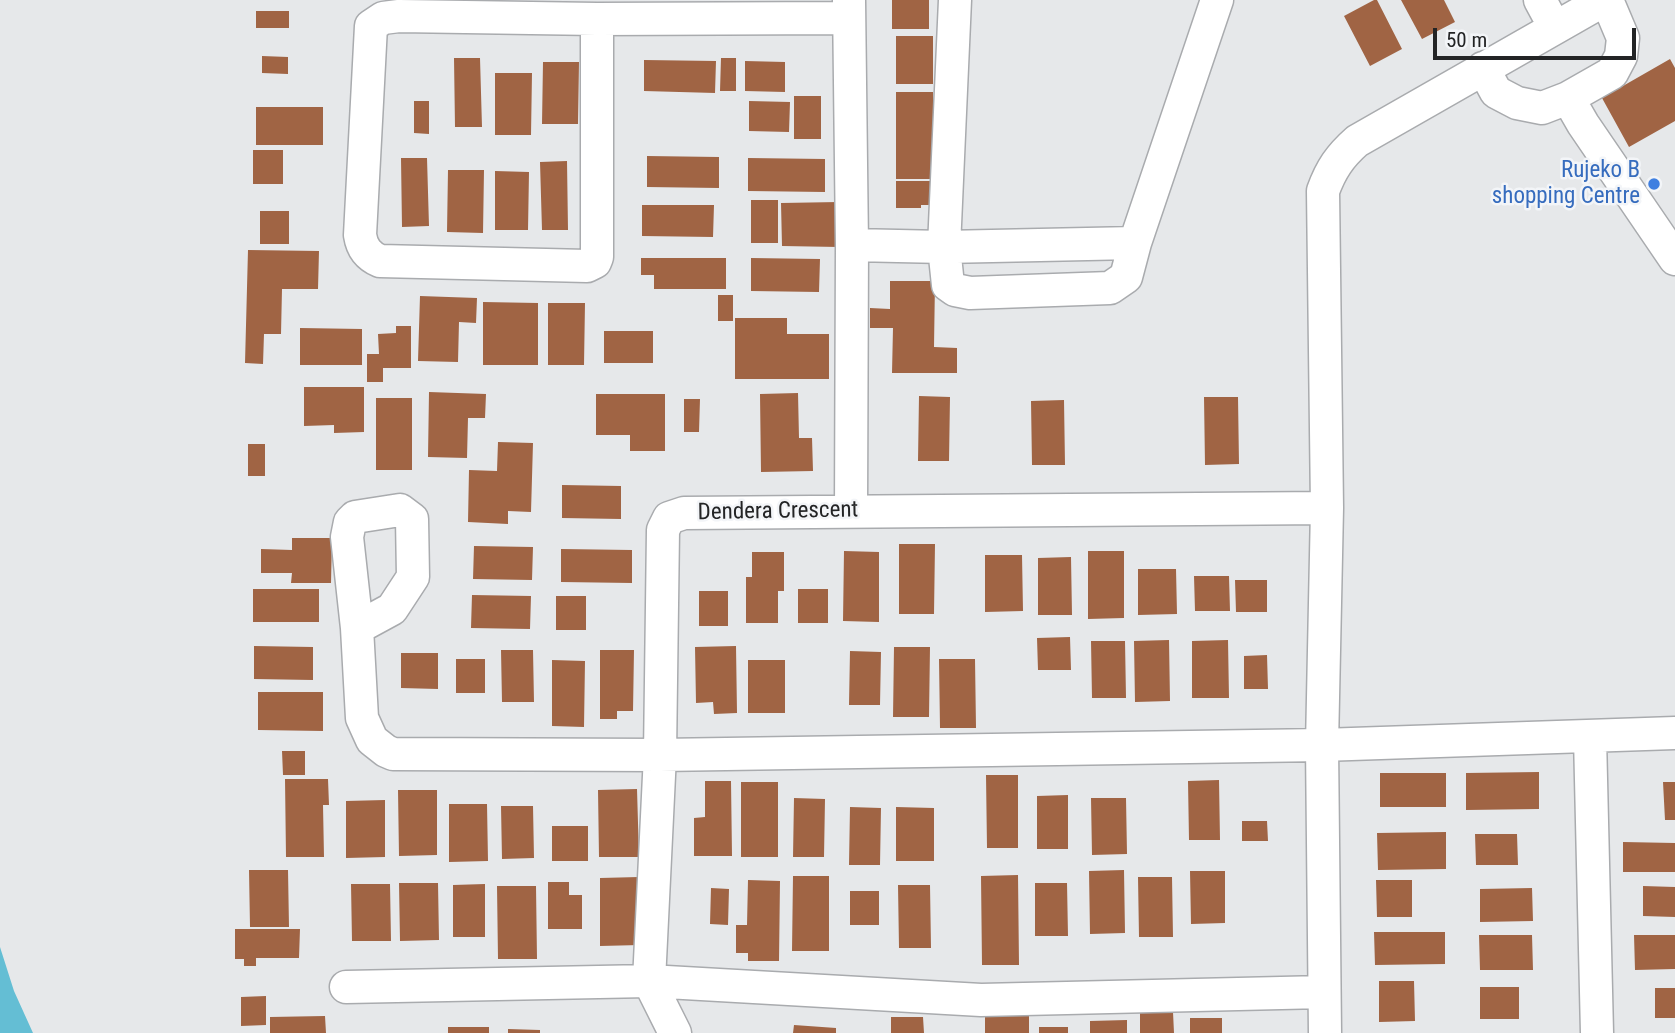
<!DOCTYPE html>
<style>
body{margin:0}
#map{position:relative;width:1675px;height:1033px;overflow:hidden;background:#e6e8ea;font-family:"Roboto Condensed",sans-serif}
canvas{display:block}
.scale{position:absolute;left:1433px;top:28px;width:203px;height:32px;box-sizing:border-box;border:4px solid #232425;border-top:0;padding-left:9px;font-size:21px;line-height:24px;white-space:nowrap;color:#232425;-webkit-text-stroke:5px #f3f5f8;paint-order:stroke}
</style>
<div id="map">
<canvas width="1675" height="1033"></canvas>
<div class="scale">50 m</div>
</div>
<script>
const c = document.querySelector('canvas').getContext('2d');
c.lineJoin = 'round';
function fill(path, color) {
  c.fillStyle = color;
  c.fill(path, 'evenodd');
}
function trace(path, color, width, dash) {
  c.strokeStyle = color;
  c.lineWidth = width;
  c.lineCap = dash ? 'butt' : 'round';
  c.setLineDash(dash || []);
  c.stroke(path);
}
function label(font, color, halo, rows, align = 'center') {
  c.font = font + ' "Roboto Condensed",sans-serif';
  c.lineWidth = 5;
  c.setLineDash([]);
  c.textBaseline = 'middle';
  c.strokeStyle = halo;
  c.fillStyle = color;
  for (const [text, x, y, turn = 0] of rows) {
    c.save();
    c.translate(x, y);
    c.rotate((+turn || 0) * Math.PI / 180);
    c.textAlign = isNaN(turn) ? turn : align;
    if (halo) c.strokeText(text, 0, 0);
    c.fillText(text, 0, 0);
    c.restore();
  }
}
const water = new Path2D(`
 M0,947L14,991L33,1033H0Z`);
const building = new Path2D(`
 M892,0H929V29H892Z
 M1374,0H1377L1402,49L1370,66L1344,16Z
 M1401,0H1444L1455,22L1422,39Z
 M256,11H289V28H256Z
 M896,36H933V84H896Z
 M262,56L288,57V74L262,73Z
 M454,58H480L482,127H455Z
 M721,58H736V91H720Z
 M1670,59L1675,68V121L1629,147L1602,98Z
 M644,60L716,61L715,93L644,91Z
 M745,61L785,62V92L745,91Z
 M543,62H579L578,124H542Z
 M495,73H532L531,135H495Z
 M896,92H933V179H896Z
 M794,96H821V139H794Z
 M414,101H429V134L414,133Z
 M749,101L790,102L789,132L749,131Z
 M256,107H323V145H256Z
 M253,150H283V184H253Z
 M647,156L719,157V188L647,187Z
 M401,158H427L429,226L402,227Z
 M748,158L825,159V192L748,191Z
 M567,161L568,230H542L540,162Z
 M448,170H484L483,233L447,232Z
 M495,171L529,172L528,230H495Z
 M896,181H930V205H921V208H896Z
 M751,200H778V243H751Z
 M839,202V247L782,246L781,203Z
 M642,205H714L713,237L642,236Z
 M260,211H289V244H260Z
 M248,250L319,251L318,289H282L281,334H264L263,364L245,363Z
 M641,258H726V289H654V275H641Z
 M751,258L820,259L819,292L751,291Z
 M890,281H935L934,347L957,348V373H892L893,328H870V308L890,309Z
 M718,295H733V321H718Z
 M420,296L477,298L476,323L459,322L458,362L418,361Z
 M483,302L538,303V365H483Z
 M548,303H585L584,365H548Z
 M735,318H787V334H829V379H735Z
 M396,326H411V368H383V382H367V354H379L378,334L396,333Z
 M300,328L362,329V365H300Z
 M604,331H653V363H604Z
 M304,387H364V432L334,433V425L304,426Z
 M429,392L486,394L485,418H468L467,458L428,457Z
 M798,393L799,438H812L813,471L761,472L760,394Z
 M596,394H665V451H630V435H596Z
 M919,396L950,397L949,461H918Z
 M1204,397H1238L1239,464L1205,465Z
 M376,398H412V470H376Z
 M684,399H700L699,432H684Z
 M1064,400L1065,465H1032L1031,401Z
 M498,442L533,443L531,512L508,511V524L468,522L469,470L497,471Z
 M248,444H265V476H248Z
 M562,485L621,486V519L562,518Z
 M292,538H332L331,583H291L292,573H261V549L292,550Z
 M899,544H935L934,614H899Z
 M474,546L533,547L532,580L473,579Z
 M561,549L632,550V583L561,582Z
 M844,551L879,552V622L843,621Z
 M1088,551H1124V618L1088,619Z
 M752,552H784V591H778V623H746V577H752Z
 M985,555H1022L1023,611L985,612Z
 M1071,557L1072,615H1038V558Z
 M1138,569H1176L1177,614L1138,615Z
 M1194,576H1229L1230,611H1195Z
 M1235,580H1267V612H1236Z
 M253,589H319V622H253Z
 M798,589H828V623H798Z
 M699,591H728V626H699Z
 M472,595L531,596L530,629L471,628Z
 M556,596H586V630H556Z
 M1070,637L1071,670H1038L1037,638Z
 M1169,640L1170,701L1135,702L1134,641Z
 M1228,640L1229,698H1192V641Z
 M1091,641H1125L1126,698H1092Z
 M254,646L313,647V680L254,679Z
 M736,646L737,713L714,714L713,702L696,703L695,647Z
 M894,647H930L929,717H893Z
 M501,650H533L534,702H502Z
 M600,650H634L633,711H617V719H600Z
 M850,651L881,652L880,705H849Z
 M401,653H438V689L401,688Z
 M1267,655L1268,689H1244V656Z
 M456,659H485V693H456Z
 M939,659H975L976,728H940Z
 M552,660L585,661L584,727L552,726Z
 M748,660H785V713H748Z
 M258,692H323V731L258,730Z
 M282,751H305V775H283Z
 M1539,772V809L1466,810V773Z
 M1380,773H1446V807H1380Z
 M986,775H1018V848H987Z
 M285,779H328L329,805H323L324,857H286Z
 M1219,780L1220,840H1189L1188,781Z
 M705,781H731L732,856H694V818L705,817Z
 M741,782H778V857H741Z
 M1663,782H1675V820H1665Z
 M637,789L639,857H599L598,790Z
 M398,790H437V855L399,856Z
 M1068,795V849H1037V796Z
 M794,798L825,799L824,857H793Z
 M1091,798H1126L1127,854L1092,855Z
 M385,800V857L346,858V801Z
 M449,804H487L488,861L449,862Z
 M501,806H533L534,858L502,859Z
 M850,807L881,808L880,865H849Z
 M896,807L934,808V861H896Z
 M1242,821H1267L1268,841H1242Z
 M552,826H588V861H552Z
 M1446,832V869L1378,870L1377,833Z
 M1475,834H1517L1518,865H1476Z
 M1623,842L1675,843V872H1623Z
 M249,870H288L289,927H250Z
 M1124,870L1125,933L1090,934L1089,871Z
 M1190,871H1225V923L1191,924Z
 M1018,875L1019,965H982L981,876Z
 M793,876H829V951H792Z
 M639,877L640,945L600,946V878Z
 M1138,877H1172L1173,937H1139Z
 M748,880L780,881L779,961H748V953H736V925H747Z
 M1376,880H1412V917H1377Z
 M548,882H569V895H582V929H548Z
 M399,883H438L439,940L400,941Z
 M1035,883H1067L1068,936H1035Z
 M351,884H390L391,941H352Z
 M485,884V937H453V885Z
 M898,885H930L931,948H899Z
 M497,886H536L537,959H498Z
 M1643,886L1675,887V917L1643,916Z
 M711,888L729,889L728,925L710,924Z
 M1532,888L1533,921L1480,922V889Z
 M850,891H879V925H850Z
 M235,929H300L299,958H256V966H244V959H235Z
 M1374,932H1445V964L1375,965Z
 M1479,935H1532L1533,970H1480Z
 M1634,935H1675V969L1635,970Z
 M1379,981H1414L1415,1021L1379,1022Z
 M1480,987H1519V1019H1480Z
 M1655,988H1675V1018H1655Z
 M266,996V1025L241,1026V997Z
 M985,1008H1029V1033H985Z
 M1173,1012L1174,1033H1140V1013Z
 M325,1016L326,1033H270V1017Z
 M891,1017H923L924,1033H891Z
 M1190,1018H1222V1033H1190Z
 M1127,1020V1033H1090V1021Z
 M794,1025L836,1028V1033H793Z
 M448,1027H489V1033H448Z
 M1039,1027H1068V1033H1039Z
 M508,1029L540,1030V1033H508Z`);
const street = new Path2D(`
 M849,0L852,245L851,511
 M955,0L944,247L948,285L955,290L970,293L1110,288L1126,277L1135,243
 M1540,0L1554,26
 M597,19V257L595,262L587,266L380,261C368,256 362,248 360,235L371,26L383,18L399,16L597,19L849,18
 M1483,68L1496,92L1517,103L1542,108L1568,98L1583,124L1675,259
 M1568,98L1612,73L1621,56L1623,38L1607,0
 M852,245L944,247L1135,243L1217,0
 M357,628L392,609L413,577L412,519L400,510L355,517L350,522L347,537L357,628L362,718L372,740L386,751L393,754L660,755L1322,745L1675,733
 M1590,737L1597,1033
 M346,987L649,981L981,1000L1324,992
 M675,1033L649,981L660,755L663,530L669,518L684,513L1327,508
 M1325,1033L1322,745L1327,508L1323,191C1331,169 1340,156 1357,141L1604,0`);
const markers = [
 [1654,184,7,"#3f7fe0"]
];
const shopNames = [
 ["Rujeko B",1640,171],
 ["shopping Centre",1640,197]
];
const streetNames = [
 ["Dendera Crescent",778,512,-1]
];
fill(water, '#64bed4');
fill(building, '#a06444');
trace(street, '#a9abae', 35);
trace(street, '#fff', 32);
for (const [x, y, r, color] of markers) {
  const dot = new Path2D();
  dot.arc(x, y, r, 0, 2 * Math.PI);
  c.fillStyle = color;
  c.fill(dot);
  trace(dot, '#f3f5f8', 2.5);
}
label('23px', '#366cbe', '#f3f5f8', shopNames, 'right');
label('23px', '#232425', '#f3f5f8', streetNames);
</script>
